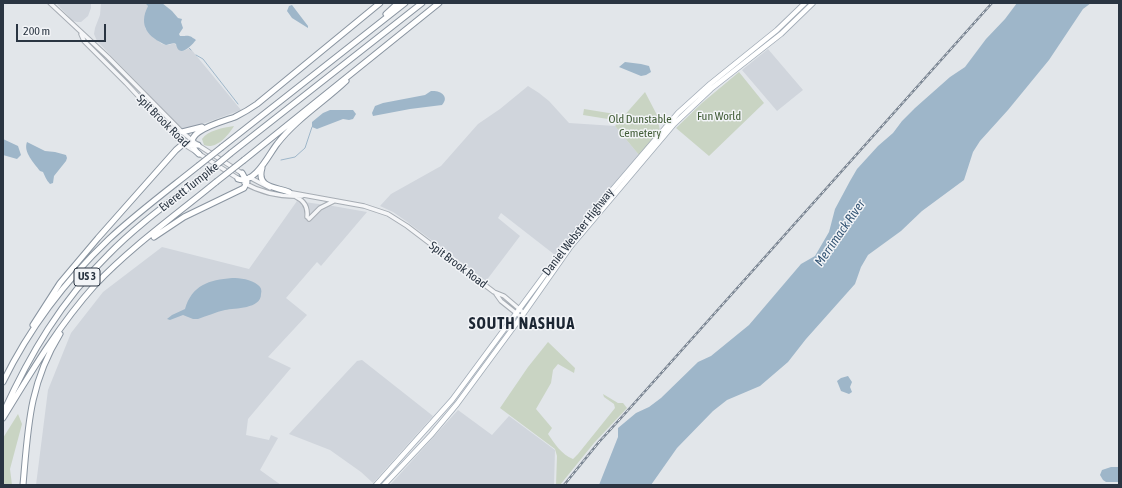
<!DOCTYPE html>
<style>
body{margin:0}
#map{position:relative;width:1122px;height:488px;overflow:hidden;background:#e2e6ea;font-family:"Asap Condensed",sans-serif}
canvas{display:block}
.frame{position:absolute;inset:0;border:4px solid #2a3542;pointer-events:none}
.scale{position:absolute;left:16px;top:24px;width:90px;height:18px;box-sizing:border-box;border:2px solid #2a3542;border-top:0;padding-left:5px;font-size:12px;line-height:14px;white-space:nowrap;color:#2a3542;-webkit-text-stroke:3px #f2f4f7;paint-order:stroke}
</style>
<div id="map">
<canvas width="1122" height="488"></canvas>
<div class="frame"></div>
<div class="scale">200 m</div>
</div>
<script>
const c = document.querySelector('canvas').getContext('2d');
c.lineJoin = 'round';
function fill(path, color) {
  c.fillStyle = color;
  c.fill(path, 'evenodd');
}
function trace(path, color, width, dash) {
  c.strokeStyle = color;
  c.lineWidth = width;
  c.lineCap = dash ? 'butt' : 'round';
  c.setLineDash(dash || []);
  c.stroke(path);
}
function label(font, color, halo, rows, align = 'center') {
  c.font = font + ' "Asap Condensed",sans-serif';
  c.lineWidth = 3;
  c.setLineDash([]);
  c.textBaseline = 'middle';
  c.strokeStyle = halo;
  c.fillStyle = color;
  for (const [text, x, y, turn = 0] of rows) {
    c.save();
    c.translate(x, y);
    c.rotate((+turn || 0) * Math.PI / 180);
    c.textAlign = isNaN(turn) ? turn : align;
    if (halo) c.strokeText(text, 0, 0);
    c.fillText(text, 0, 0);
    c.restore();
  }
}
const built = new Path2D(`
 M56,3H91V8L88,16L81,22H77L73,21Z
 M101,3L146,4L148,6L145,28L152,36L162,44L169,45L174,43L183,51L190,48L241,110L186,130L182,129L97,41L94,34L95,28L100,15Z
 M768,49L803,90L777,111L742,70Z
 M528,86L539,93L549,101L569,123L615,126L639,155L587,214L555,255L501,213L498,218L520,236L486,281L406,221L393,212L380,206L391,194L441,166L478,124L500,109Z
 M297,201L333,206L367,212L321,266L317,262L286,298L307,315L268,357L291,368L248,419L246,435L269,440L271,435L278,438L260,470L281,485H36L48,390L71,333L103,292L162,247L249,269Z
 M362,360L433,416L373,483L361,472L330,450L289,434L357,361Z
 M458,410L492,435L509,416L555,450L554,485H390Z`);
const green = new Path2D(`
 M739,72L764,103L709,156L676,128L702,103Z
 M645,92L657,115L660,131L639,155L615,126Z
 M584,109L615,114L614,120L583,115Z
 M234,126C228,136 216,150 204,145L202,139C208,130 223,128 234,126Z
 M548,342L575,368L574,373L558,364L553,370L551,383L536,409L552,428L548,434C555,444 561,454 573,459L578,454L615,408L614,404L604,397L603,394L618,403H623L627,408L594,443L560,485H556L557,456L555,449L500,408L528,367Z
 M18,414L22,424L10,469L12,485H3V438Z`);
const water = new Path2D(`
 M145,3H162L172,11L178,18L182,19L181,22L183,28L179,34L180,36C189,36 188,34 196,40C191,46 179,59 176,44L174,43L166,45C148,37 138,26 148,6Z
 M1017,3H1091L1083,9L1049,60L1008,110L980,141L973,152L964,180L922,211L901,231L868,255L861,267L855,284L806,339L788,362L760,386L727,400L713,411L677,448L651,485H599L618,437V428L636,413L649,407L661,398L698,362L711,356L749,325L801,264L815,256L829,232L835,209L850,181L857,169L878,146L893,133L902,121L915,108L950,77L965,67L986,39L1005,19Z
 M292,5L308,26V28L292,18L287,11L289,6Z
 M625,62L641,64L649,66L651,72L646,75L641,76L619,67Z
 M431,91C440,90 450,96 442,105L410,109L373,116L372,113L375,106L383,103L425,95Z
 M330,110H353L356,114L353,119L349,120L343,119L317,129L312,127V122L323,113Z
 M3,139L18,146L21,155L17,159L3,155Z
 M27,142L45,151L55,152L66,155L67,158L66,161L54,176L53,183L50,184C46,180 45,176 43,172L40,171C34,163 23,152 27,142Z
 M232,278C240,278 251,279 258,285C261,287 262,290 261,294C261,309 235,308 225,310C216,312 207,316 198,319H193L183,315L170,320L167,319L172,315L185,309C192,285 209,280 232,278Z
 M848,376L852,382L850,387L852,392L849,394L841,391L837,381L841,378Z
 M1111,467H1119V482H1106L1103,480L1100,475L1102,470Z`);
const stream = new Path2D(`
 M189,48L191,50
 M196,55L203,59L238,104
 M281,160L295,157L305,148L312,127`);
const tertiary = new Path2D(`
 M50,3L108,57L182,132L198,145L243,174
 M81,34L84,41L126,83L178,139L185,145L239,179
 M249,177L270,188
 M244,183C262,193 282,197 302,196
 M287,192L364,206L388,214L407,226L494,292L504,296L524,313
 M296,197C305,201 308,208 307,217
 M309,219L320,208L334,201
 M496,294L501,301L521,317`);
const primary = new Path2D(`
 M376,485L452,400L577,231L678,113L710,84L777,30L805,3
 M384,485L431,435L457,404L524,313L571,246L674,124L711,89L781,34L813,3`);
const motorway = new Path2D(`
 M386,14L398,3
 M182,132L202,127
 M222,147L405,3
 M231,153L422,3
 M199,154C174,133 222,122 235,117C243,113 250,109 257,104L380,3
 M244,160L439,3
 M262,168C256,188 276,187 289,192
 M238,179C255,185 269,154 277,144C296,119 324,102 346,81
 M154,237L184,217L244,188L247,182L242,173
 M33,325L60,283L98,238L176,150L183,144L198,145
 M3,382C29,329 66,280 109,239C137,213 168,190 198,166
 M3,413C30,354 61,301 108,255C138,224 174,199 208,172
 M3,418C31,372 59,325 95,285C131,247 176,215 216,182
 M23,485C28,428 29,384 60,334`);
const rail = new Path2D(`
 M564,485L599,442L630,408L992,3`);
const motorwayBridge = new Path2D(`
 M198,166L222,147
 M208,172L231,153
 M216,182L244,160`);
const shields = [
 [87,277,26]
];
const shieldNames = [
 ["US 3",87,277]
];
const parkNames = [
 ["Fun World",719,116],
 ["Old Dunstable",640,119],
 ["Cemetery",640,133]
];
const streetNames = [
 ["Spit Brook Road",163,121,45],
 ["Everett Turnpike",189,187,-38],
 ["Daniel Webster Highway",578,232,-52],
 ["Spit Brook Road",458,265,37]
];
const waterNames = [
 ["Merrimack River",840,233,-55]
];
const districtNames = [
 ["SOUTH NASHUA",522,324]
];
fill(built, '#d0d5dc');
fill(green, '#c9d4c3');
fill(water, '#9eb6c9');
trace(stream, '#9eb6c9', 1);
trace(tertiary, '#a7adb4', 5.5);
trace(primary, '#a1abb6', 6);
trace(motorway, '#8994a0', 7);
trace(tertiary, '#f5f6f8', 3.5);
trace(primary, '#fff', 4.5);
trace(motorway, '#fff', 5);
trace(rail, '#7b8693', 2.5);
trace(rail, '#f2f4f7', 1, [3]);
trace(motorwayBridge, '#8994a0', 7, []);
trace(motorwayBridge, '#fff', 5);
for (const [x, y, w] of shields) {
  const box = new Path2D();
  box.roundRect(x - w / 2, y - 9, w, 18, 3);
  c.fillStyle = '#f2f4f7';
  c.fill(box);
  trace(box, '#2a3542', 1);
}
label('bold 11px', '#2a3542', null, shieldNames);
label('12px', '#425d38', '#f2f4f7', parkNames);
label('12px', '#2a3542', '#f2f4f7', streetNames);
label('italic 13px', '#355675', '#f2f4f7', waterNames);
c.letterSpacing = '1px';
label('bold 16px', '#1c2633', '#f2f4f7', districtNames);
c.letterSpacing = '0px';
</script>
